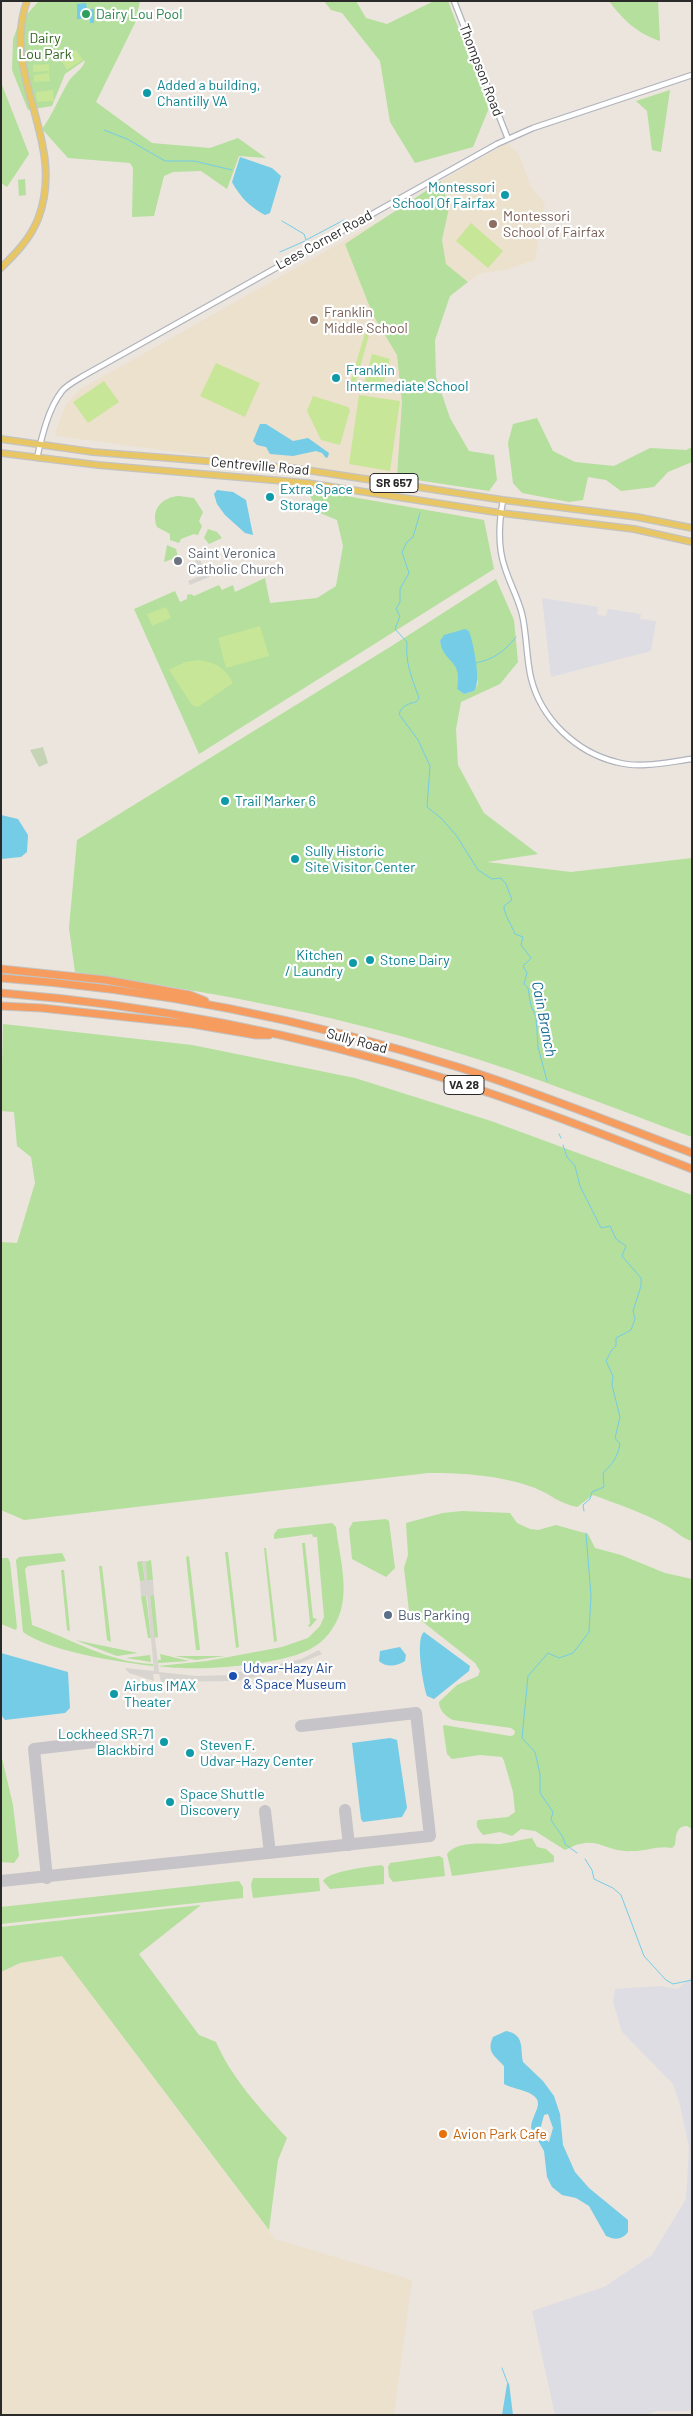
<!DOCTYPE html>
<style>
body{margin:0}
#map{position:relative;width:693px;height:2416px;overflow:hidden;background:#ebe5dd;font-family:Barlow,sans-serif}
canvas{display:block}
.frame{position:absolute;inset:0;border:2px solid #2a2a2a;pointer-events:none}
</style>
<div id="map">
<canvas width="693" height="2416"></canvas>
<div class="frame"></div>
</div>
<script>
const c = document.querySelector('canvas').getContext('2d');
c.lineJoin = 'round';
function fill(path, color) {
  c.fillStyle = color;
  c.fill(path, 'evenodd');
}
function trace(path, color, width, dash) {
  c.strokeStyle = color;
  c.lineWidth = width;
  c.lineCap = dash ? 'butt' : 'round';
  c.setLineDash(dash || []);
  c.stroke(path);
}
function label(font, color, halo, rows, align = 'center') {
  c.font = font + ' Barlow,sans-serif';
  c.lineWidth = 4.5;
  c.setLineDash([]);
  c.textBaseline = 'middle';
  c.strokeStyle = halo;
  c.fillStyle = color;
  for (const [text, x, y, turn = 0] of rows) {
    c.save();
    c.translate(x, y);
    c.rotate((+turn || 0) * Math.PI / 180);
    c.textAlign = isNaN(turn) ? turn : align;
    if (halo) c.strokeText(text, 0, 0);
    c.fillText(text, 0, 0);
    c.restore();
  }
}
const industrial = new Path2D(`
 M542,598L598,607L597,615L606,616L608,609L641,614L640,619L656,621L651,651L551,677Z
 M692,1977V2409L689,2411H657L645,2415H555L532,2311L604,2287L652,2255L686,2199L689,2147L680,2105L673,2084L622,2032L613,2002L615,1989L659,1986L677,1989Z`);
const education = new Path2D(`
 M507,143L519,154L530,185L545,204L535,260L505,270L481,273L468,282L446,264L442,240L449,208L441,181Z
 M434,190L412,369L411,483L56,436L55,433L66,404L79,390Z
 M62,1956L275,2239L412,2280L394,2415H1V1972L20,1963Z`);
const green = new Path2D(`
 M39,1H140L135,23L96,102L152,143L210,148L238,138L266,158L239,156L227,189L201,171L173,172L164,176L154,216L132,217L133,168L130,163L68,158L42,129C53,114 59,97 69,81C73,74 84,69 85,60L65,74L52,106L28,110L12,70L13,39L19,23Z
 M324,1H356L366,18L387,24L434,1H448L489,108L473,147L415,163L390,122L380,61L342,13L331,10Z
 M609,1H658L660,41C637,33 624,21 609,1Z
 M2,85L29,154L7,187L1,183Z
 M670,90L661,152L652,150L647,111L636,101Z
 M25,179L26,195L19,196L18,180Z
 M441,181L449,208L442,240L446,264L468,282L450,296L435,340L436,377L450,418L469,451L494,455L497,480L489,491L397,477L402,402L397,355L373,315L345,244Z
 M537,418L553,451L575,462L614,466L650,448L686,450L692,447V462L668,472L654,487L621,491L606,480L588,477L583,500L569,502L522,493L513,483L508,443L513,424Z
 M306,489L484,520L494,569L199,754L134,609L175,591L180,602L187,599V595L191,594L194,596L219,585L222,590L233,585L235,592L265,578L270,603L317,598L336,586L343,546L337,520L320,513Z
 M179,496L194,498L203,512L199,521L202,526L198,535L194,534L181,539L179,543L170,540V534L157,527C150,510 162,497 179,496Z
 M208,529L217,532L222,538L209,544L204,538Z
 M167,545L176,549L178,557L164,562Z
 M496,579L514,620L518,662L500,684L461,702L456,729L458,765L484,813L538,854L487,862L571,872L692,858V1137C610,1107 529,1074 445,1049C325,1012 199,990 75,972L69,928L77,840L390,647ZM469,631L478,684L474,691L464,694L457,689C464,659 443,662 440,641Z
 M3,1024L192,1045L355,1078L491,1121L692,1195V1541C681,1538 675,1530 665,1525C642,1512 617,1504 593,1495L577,1507C560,1504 550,1494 535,1488C500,1475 464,1473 428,1473L24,1520L1,1510V1242L17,1243L35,1183L31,1157L17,1146L14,1112L1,1111Z
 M462,1511L510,1513L517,1523L530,1529L538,1530L556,1525L588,1534L595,1548L621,1555L665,1573L692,1579V1829L687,1826C676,1826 676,1836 675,1845L672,1848C660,1845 645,1851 633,1851C603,1853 598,1832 565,1850L535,1831L521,1829L512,1836L500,1832L483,1835C480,1831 474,1826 478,1820L508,1817L515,1812L513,1792L504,1761L502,1757L480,1755L452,1759L447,1754L443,1727L444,1725L510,1736L514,1735L515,1731L511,1728L453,1720C446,1717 439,1710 439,1702L457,1685L478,1676L480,1671L475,1663L409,1611L404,1568L408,1555L406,1523L443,1513Z
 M386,1519L389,1521L395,1568L386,1577L352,1559L349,1529L353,1522Z
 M332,1523L336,1527C339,1554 349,1587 340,1613C335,1628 325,1641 312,1648C282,1666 193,1672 158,1666L207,1661L282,1647L308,1638L320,1626L324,1617L317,1537H313L312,1534L274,1539V1534L278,1529Z
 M302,1543H305L313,1618L317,1619L310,1627L308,1626L310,1623Z
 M264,1548H266L277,1641L274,1642Z
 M225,1552H228L239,1647L236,1648Z
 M62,1553L66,1561L28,1566L25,1569L32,1625C71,1639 110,1663 153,1664V1666C118,1662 51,1652 23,1632L16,1560L19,1557Z
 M189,1556L200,1650H196L186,1557Z
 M1,1558H8L10,1562L17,1627L16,1630L1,1624Z
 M151,1560L153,1580H147L145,1562Z
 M142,1561L145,1581H140L137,1562Z
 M99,1566H102L111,1642L107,1640Z
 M61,1570H64L70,1631L67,1630Z
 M150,1595H154L158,1637L154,1638Z
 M141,1596H146L151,1638H148Z
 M75,1640L138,1653L117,1656Z
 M160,1654L189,1661L158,1663V1660H161Z
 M150,1655L151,1662L126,1658Z
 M175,1656H225L196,1660Z
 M1,1754L13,1805L19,1856L14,1863L1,1862Z
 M532,1838L537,1847L546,1849L554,1856V1862L452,1876L447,1854C457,1840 486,1844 500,1844C511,1843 522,1839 532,1838Z
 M439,1856L443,1858L445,1876L393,1882L389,1877L388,1867L390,1863Z
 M381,1865L384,1867V1884L330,1889L323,1881C329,1871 368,1867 381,1865Z
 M253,1878H319L320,1891L253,1898L251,1885Z
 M239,1881L243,1887V1898L1,1924V1907Z
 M201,1905L139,1954L199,2035L216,2042C232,2079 260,2108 287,2138L278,2160L269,2230L62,1956L20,1963L1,1972V1927Z`);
const cemetery = new Path2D(`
 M43,747L48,763L39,767L30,750Z`);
const pitch = new Path2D(`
 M76,50L83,60L67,70L61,60Z
 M49,64V71L33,72V65Z
 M49,73L50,81L34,82V75Z
 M53,90L54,101L37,102L36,92Z
 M471,223L503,251L488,268L456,241Z
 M368,323L372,324L354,389L349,387Z
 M372,354L390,359L381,393L363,388Z
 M216,363L260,383L245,417L200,396Z
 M104,381L119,402L88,423L73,402Z
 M359,395L400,401L390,471L349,464Z
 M313,396L348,407L350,410L340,445L321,440L307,411Z
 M166,607L171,618L152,626L147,614Z
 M260,626L269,656L226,668L218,638Z
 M198,660C214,662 225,667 233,683L198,707L192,705L169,670L185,662Z`);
const plaza = new Path2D(`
 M200,559L205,573L216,570L218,573L190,585L188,581L202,575L195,561Z
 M142,1561H146L147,1580H153L154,1595L150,1596L159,1672L196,1676L235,1675L238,1672L260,1671L268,1667L301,1659L319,1650L322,1654L276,1673L237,1681L161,1682L159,1674H153L154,1681L129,1673L125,1668L154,1671L147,1596H141L140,1581L145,1580Z`);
const water = new Path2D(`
 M86,3L87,9H94V23H90V18L77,19V4Z
 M240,157L272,168L281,176L270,213L265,215C250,207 240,197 232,182Z
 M260,424H266L293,441L308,438L329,453L328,457L326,458L322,453L316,451L293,456L270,454L266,447L257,445L253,441Z
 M217,490L233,492L246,500L253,535L245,533L225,515L217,504L214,494Z
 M465,629L469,631C473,642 482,683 474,691L464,694L457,689C463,658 443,664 440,641L444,635Z
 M1,815L18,819L28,835L27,852L21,857L1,859Z
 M424,1632L470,1666L469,1671L434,1699L427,1696C423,1685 415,1639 424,1632Z
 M400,1647L406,1655L405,1661C398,1666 386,1668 379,1661L380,1651Z
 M1,1653L68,1672L70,1708L65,1713L5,1720L1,1715Z
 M390,1738L397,1740L407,1808L402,1817L363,1822L361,1819L352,1743Z
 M506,2031C525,2035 520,2047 523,2062L543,2081L554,2096L560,2114L563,2145L575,2172L589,2188L628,2220V2232C622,2240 615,2240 606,2236L589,2206L576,2198L562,2195L552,2187L547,2177L544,2151L531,2128C531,2120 536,2114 538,2105C540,2091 514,2090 504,2084V2066C495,2056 486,2052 493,2037ZM548,2114L553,2128L549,2142C537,2134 541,2127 544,2115Z
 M509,2383L513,2415H502L507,2384Z`);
const stream = new Path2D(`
 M104,130L127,139L165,161H194L232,170
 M282,221L304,234L306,240L344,220
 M280,252L305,241
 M420,513L413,537L407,542L402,552L409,573L400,589V602L396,609L400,616L395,629L407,642C405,663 412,678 419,698L416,702C410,703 401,706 399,714L418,740L430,766L427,807L441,818L456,835L478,870L492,879L501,878L506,884L512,900L504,906C503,912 512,926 515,934L523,937L521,945L531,958L523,966L527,973L524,984L528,988L531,1006L536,1017L538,1047L547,1081
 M476,663C494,659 504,652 516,637
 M559,1134L561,1138
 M563,1145L567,1157L575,1166L580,1186L601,1228L610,1226L616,1239L626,1246L622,1256L641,1278V1286L633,1311L635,1319L631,1330L616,1338V1346L611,1351L606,1361L613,1376L612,1385L620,1417L615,1438L620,1444C618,1456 612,1465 603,1473L604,1487L592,1492L590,1499L583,1505L584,1511
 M577,1853L565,1844C563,1833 555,1829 551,1819L553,1812L540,1793V1774L535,1752L522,1738L528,1676L548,1653L559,1658L573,1653L589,1632L591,1596L586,1533
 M585,1859L592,1870L594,1879L613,1888L621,1895L644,1956L666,1980L673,1984L692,1980
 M502,2368L508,2384`);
const taxiway = new Path2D(`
 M345,1810L349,1845
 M265,1811L270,1853
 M47,1878L34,1749L95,1742
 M1,1881L430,1836L416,1713L301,1726`);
const minor = new Path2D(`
 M454,1L508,139
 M37,458C42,436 48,409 62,391C68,384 77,380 85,375L497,144L533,128L692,75
 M503,500C499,522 497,546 505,568C510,584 518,598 522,614C527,635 526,657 531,678C541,719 576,752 616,762C640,769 668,762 692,759`);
const major = new Path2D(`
 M1,268C16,253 30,239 38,219C68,141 0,76 27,1
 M1,439L93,452L293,468L503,500L637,517L692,528
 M1,453L98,465L307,483L501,513L634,529L692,542`);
const highway = new Path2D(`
 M1,969L106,980L190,995L205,1001
 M1,978C157,989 312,1021 461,1068C539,1093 615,1124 692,1153
 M1,993C154,1005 304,1035 450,1080C532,1106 612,1138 692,1169
 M1,1006L42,1008L192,1024L256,1035H269`);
const markers = [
 [86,14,5,"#2e9e5b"],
 [147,93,5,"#0f9aa8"],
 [505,195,5,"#0f9aa8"],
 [493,224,5,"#8d6e63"],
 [314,320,5,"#8d6e63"],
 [336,378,5,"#0f9aa8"],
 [270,497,5,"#0f9aa8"],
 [178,561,5,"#6b7280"],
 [225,801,5,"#0f9aa8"],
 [295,859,5,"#0f9aa8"],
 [370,960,5,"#0f9aa8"],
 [353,963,5,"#0f9aa8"],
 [388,1615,5,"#5c6f8a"],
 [233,1676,5,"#1a4fb4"],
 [114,1694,5,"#0f9aa8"],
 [164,1742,5,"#0f9aa8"],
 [190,1753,5,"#0f9aa8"],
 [170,1802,5,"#0f9aa8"],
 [443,2134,5,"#e8710a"]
];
const shields = [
 [394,483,48],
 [464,1085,40]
];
const shieldNames = [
 ["SR 657",394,483],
 ["VA 28",464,1085]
];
const leisureNames = [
 ["Dairy Lou Pool",96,14]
];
const parkNames = [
 ["Dairy",45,38],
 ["Lou Park",45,54]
];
const streetNames = [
 ["Thompson Road",481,70,69],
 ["Lees Corner Road",324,240,-29],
 ["Centreville Road",260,466,5],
 ["Sully Road",357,1041,15]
];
const cultureNames = [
 ["Added a building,",157,85],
 ["Chantilly VA",157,101],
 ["Montessori",495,187,"right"],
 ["School Of Fairfax",495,203,"right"],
 ["Franklin",346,370],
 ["Intermediate School",346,386],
 ["Extra Space",280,489],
 ["Storage",280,505],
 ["Trail Marker 6",235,801],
 ["Sully Historic",305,851],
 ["Site Visitor Center",305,867],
 ["Kitchen",343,955,"right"],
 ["/ Laundry",343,971,"right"],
 ["Stone Dairy",380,960],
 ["Airbus IMAX",124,1686],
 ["Theater",124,1702],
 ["Lockheed SR-71",154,1734,"right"],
 ["Blackbird",154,1750,"right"],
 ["Steven F.",200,1745],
 ["Udvar-Hazy Center",200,1761],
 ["Space Shuttle",180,1794],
 ["Discovery",180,1810]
];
const educationNames = [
 ["Montessori",503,216],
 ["School of Fairfax",503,232],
 ["Franklin",324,312],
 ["Middle School",324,328]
];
const worshipNames = [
 ["Saint Veronica",188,553],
 ["Catholic Church",188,569]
];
const serviceNames = [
 ["Bus Parking",398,1615]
];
const transitNames = [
 ["Udvar-Hazy Air",243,1668],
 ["& Space Museum",243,1684]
];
const foodNames = [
 ["Avion Park Cafe",453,2134]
];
const waterNames = [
 ["Cain Branch",544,1019,79]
];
fill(industrial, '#dfdde4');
fill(education, '#ece1cd');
fill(green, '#b4df9c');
fill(cemetery, '#c5d4b5');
fill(pitch, '#c7e698');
fill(plaza, '#d8d4cf');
fill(water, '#75cce7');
trace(stream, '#75cce7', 1);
trace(taxiway, '#c6c4c8', 12);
trace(minor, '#b0b3bd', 7);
trace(major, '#c3c3c3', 8);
trace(highway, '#c3c3c3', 9);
trace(minor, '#fff', 4.5);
trace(major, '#e8c664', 5.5);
trace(highway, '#f59c5e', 7);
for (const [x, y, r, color] of markers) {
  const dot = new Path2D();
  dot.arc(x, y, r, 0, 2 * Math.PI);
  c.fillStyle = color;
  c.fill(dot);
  trace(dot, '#fff', 2);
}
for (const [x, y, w] of shields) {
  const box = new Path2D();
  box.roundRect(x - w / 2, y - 9.5, w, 19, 4);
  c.fillStyle = '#fff';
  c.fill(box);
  trace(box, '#2a2a2a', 1);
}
label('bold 12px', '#2a2a2a', null, shieldNames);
label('14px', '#27864d', '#fff', leisureNames, 'left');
label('14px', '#2e631e', '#fff', parkNames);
label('14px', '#2a2a2a', '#fff', streetNames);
label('14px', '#0d838f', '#fff', cultureNames, 'left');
label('14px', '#785e54', '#fff', educationNames, 'left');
label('14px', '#5b616d', '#fff', worshipNames, 'left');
label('14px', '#4e5e75', '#fff', serviceNames, 'left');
label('14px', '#164399', '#fff', transitNames, 'left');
label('14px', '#c56008', '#fff', foodNames, 'left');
label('italic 15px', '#156b93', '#fff', waterNames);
</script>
